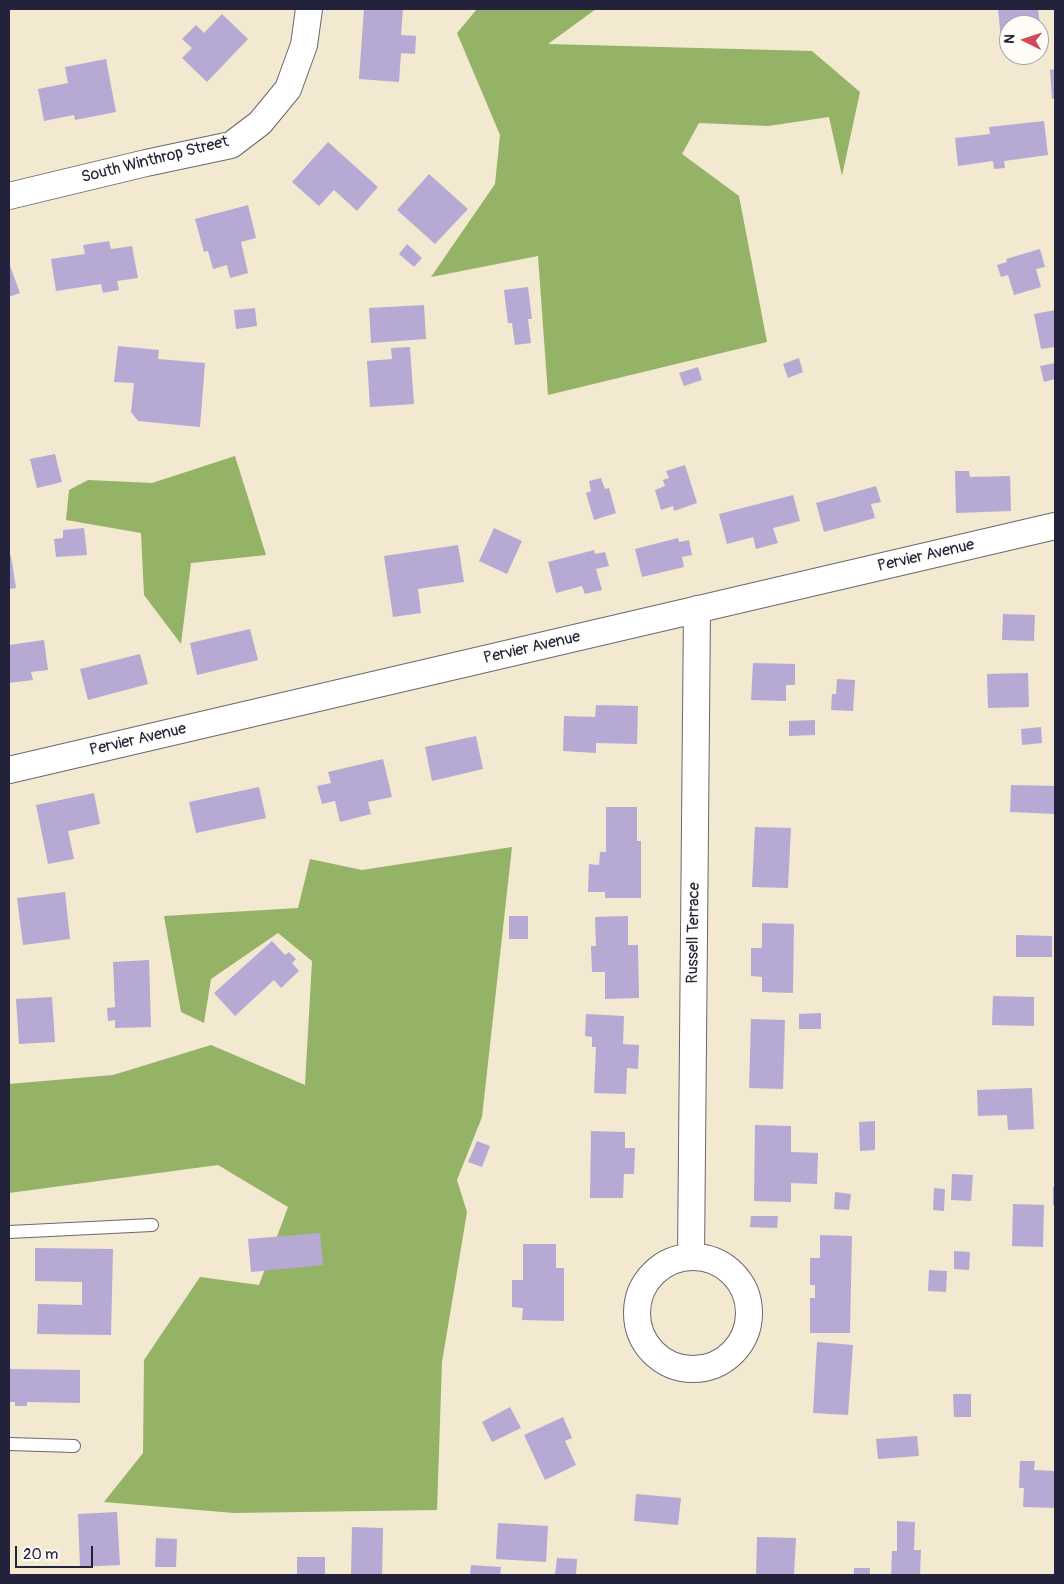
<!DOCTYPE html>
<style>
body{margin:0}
#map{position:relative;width:1064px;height:1584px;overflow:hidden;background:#f3e8d0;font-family:Pangolin,sans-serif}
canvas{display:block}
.frame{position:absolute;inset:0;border:10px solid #22223b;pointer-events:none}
.north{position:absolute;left:999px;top:15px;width:50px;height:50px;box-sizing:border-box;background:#fdfcf7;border:1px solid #a5a5ac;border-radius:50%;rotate:274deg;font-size:14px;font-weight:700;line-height:20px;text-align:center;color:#22223b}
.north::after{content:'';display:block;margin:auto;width:18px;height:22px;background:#d1495b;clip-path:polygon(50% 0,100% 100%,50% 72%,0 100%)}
.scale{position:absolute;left:15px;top:1546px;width:78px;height:22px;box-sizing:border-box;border:2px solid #22223b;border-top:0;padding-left:6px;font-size:15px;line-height:18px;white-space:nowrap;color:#22223b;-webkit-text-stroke:4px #fdfcf7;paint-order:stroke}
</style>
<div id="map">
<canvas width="1064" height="1584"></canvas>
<div class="frame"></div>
<div class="north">N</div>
<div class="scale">20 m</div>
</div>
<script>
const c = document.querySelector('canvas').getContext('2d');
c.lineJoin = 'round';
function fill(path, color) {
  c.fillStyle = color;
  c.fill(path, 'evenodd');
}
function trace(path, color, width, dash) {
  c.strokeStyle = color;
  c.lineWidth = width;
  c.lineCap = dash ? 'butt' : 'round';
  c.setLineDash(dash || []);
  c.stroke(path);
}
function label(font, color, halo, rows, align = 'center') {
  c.font = font + ' Pangolin,sans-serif';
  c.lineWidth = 4;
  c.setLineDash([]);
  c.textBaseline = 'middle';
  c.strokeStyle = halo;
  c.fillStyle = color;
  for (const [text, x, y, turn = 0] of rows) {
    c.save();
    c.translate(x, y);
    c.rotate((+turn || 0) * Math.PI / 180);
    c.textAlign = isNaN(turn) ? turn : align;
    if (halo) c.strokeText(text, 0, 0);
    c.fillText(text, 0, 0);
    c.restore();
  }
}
const forest = new Path2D(`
 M477,9H596L548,44L812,51L860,92L842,176L829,117L768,126L699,123L682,154L739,196L767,342L548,395L538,256L431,277L495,184L500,135L457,33Z
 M235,456L266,555L191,563L181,644L144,595L141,533L66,520L69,490L88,480L152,483Z
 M512,847L482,1117L457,1180L467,1212L442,1362L437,1510L234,1513L104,1502L143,1453L144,1360L200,1277L259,1285L288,1207L218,1165L9,1193V1084L113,1075L211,1045L305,1085L312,961L278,933L211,979L204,1023L181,1012L164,916L298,908L310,859L362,870Z`);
const building = new Path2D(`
 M364,9H403L401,35L416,36L415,54L401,53L399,82L359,79Z
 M998,9H1038L1040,25H1009V39L1001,40Z
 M222,14L248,39L207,82L182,58L192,48L182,39L196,25L204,33Z
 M106,59L116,112L75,120L74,115L44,121L38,89L68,83L65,67Z
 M1055,69V98L1052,99L1050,70Z
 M1044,121L1048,155L1004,161L1005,168L994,169L993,161L958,166L955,138L990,134L989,127Z
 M328,142L378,187L357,211L334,190L319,206L292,182Z
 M429,174L468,209L435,244L397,210Z
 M248,205L256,238L241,242L248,273L230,278L227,265L213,269L208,251L204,252L195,219Z
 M109,241L111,249L132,246L138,278L117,281L119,290L103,293L101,284L56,291L51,259L85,254L83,245Z
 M407,244L422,258L414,267L399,254Z
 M1040,249L1045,267L1036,269L1041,287L1014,295L1008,275L1001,277L997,265L1007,262L1006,259Z
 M9,263L20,293L9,297Z
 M528,287L532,319H528L531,343L515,345L512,323H508L504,290Z
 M424,305L426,339L371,343L369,308Z
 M255,308L257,326L236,329L234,310Z
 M1055,310V347L1041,349L1034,314Z
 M118,346L159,350L158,359L205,363L200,427L138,421L131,412L134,383L114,382Z
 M410,347L414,404L370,407L367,361L392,359L391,348Z
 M799,358L803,372L788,378L783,364Z
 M1055,363V379L1044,382L1040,366Z
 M698,367L702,380L684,386L679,373Z
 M55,454L62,482L37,488L30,459Z
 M685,465L697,503L674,511L673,506L661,510L655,490L665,486L663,480L669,478L666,471Z
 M955,471H969L970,477L1010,476L1011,511L956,513Z
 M601,478L605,489L609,488L616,513L594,520L586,493L591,491L589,481Z
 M876,486L881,502L871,504L875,518L824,532L816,503Z
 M793,495L800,521L773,528L778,543L756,549L753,537L727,544L719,514Z
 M84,528L87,555L56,557L54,539L63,538V530Z
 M494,528L522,541L507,574L479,561Z
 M678,538L679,542L689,540L692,555L682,557L684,567L642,577L635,549Z
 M458,545L464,582L418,589L421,613L393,617L384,556Z
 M594,550L595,554L605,552L609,566L596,569L602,590L585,594L582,586L556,593L548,562Z
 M11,556L16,588L9,589V557Z
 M1003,614L1035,615L1034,641L1002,640Z
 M250,629L258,660L197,675L190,643Z
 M44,640L48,670L31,672L33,680L9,683V645Z
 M140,654L148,684L88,700L80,669Z
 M753,663L795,664V685H786V701L751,700Z
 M1028,673L1029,707L988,708L987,674Z
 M837,679L855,680L853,711L831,710L832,694H836Z
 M596,705L638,706L637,744L596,743V753L563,751L564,716L595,717Z
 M815,720V735L789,736V721Z
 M1041,727L1042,743L1022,745L1021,729Z
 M476,736L483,769L432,781L425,747Z
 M383,759L392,797L368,802L371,814L340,822L335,801L322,804L317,786L331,783L328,772Z
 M1011,785L1055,786V814L1010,812Z
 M259,787L266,818L196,833L189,802Z
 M94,793L100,824L68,831L74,859L48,864L36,805Z
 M606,807H637V841H641V898H605V892H588L589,864L599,865L600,852H606Z
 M755,827L791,828L788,888L752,887Z
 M65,892L70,939L23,945L17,898Z
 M509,916H528V939H509Z
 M628,916V945H638L639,998L605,999V972H592L591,946H596L595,917Z
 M762,923L794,924L793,993L762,992V977L751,976V948H762Z
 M1016,935L1052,936V957H1016Z
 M272,941L285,955L289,952L296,959L292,963L299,971L281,988L274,980L235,1016L214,993Z
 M149,960L151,1027L115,1028V1020L108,1021L107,1008L115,1007L113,962Z
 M993,996L1034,997V1026L992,1025Z
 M52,997L55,1042L19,1044L16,999Z
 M821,1013V1029H799V1014Z
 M586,1014L624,1016L623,1044L639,1045L638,1069L627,1068L626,1094L594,1093L596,1047H592V1037L585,1036Z
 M751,1019L785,1020L783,1089L749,1088Z
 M1032,1088L1034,1129L1008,1130L1007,1115L978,1116L977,1090Z
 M875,1121V1150L860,1151L859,1122Z
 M755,1125L791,1126V1152L818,1153L817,1184L791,1183V1202L754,1201Z
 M591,1131L625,1132V1148H635L634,1174H624L623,1198H590Z
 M477,1141L490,1146L482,1167L468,1162Z
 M952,1174L973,1175L971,1201L951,1200Z
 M1053,1187H1055V1205H1053Z
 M934,1188L945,1189L944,1211L933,1210Z
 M835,1192L851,1194L849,1210L834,1209Z
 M1013,1204L1044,1205L1043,1247L1012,1246Z
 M751,1216H778L777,1228L750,1227Z
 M320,1233L323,1265L251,1272L248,1239Z
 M820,1235L852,1236L850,1333H810V1298H815V1285H810V1258H820Z
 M523,1244H556V1268H564V1321L522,1320L523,1308L512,1307V1280H523Z
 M35,1248L113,1249L111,1335L37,1334L38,1304L82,1305V1282L35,1281Z
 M954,1251L970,1252L969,1270L954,1269Z
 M929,1270L947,1271L946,1292L928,1291Z
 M817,1342L853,1345L848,1415L813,1413Z
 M9,1369L80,1370V1403L27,1402V1406H15V1402H9Z
 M953,1394H971V1417H954Z
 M510,1407L521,1428L492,1442L482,1422Z
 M563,1417L572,1438L565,1441L576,1465L545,1480L524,1435Z
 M917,1436L919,1456L878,1459L876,1439Z
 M1020,1461H1035L1034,1470L1055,1471V1508L1023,1507L1024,1488H1019Z
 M636,1494L681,1498L678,1525L634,1521Z
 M117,1512L120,1565L80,1567L78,1514Z
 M897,1521L915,1522L914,1550H921L920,1575H891L892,1551H897Z
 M498,1523L548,1526L546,1562L496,1559Z
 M352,1527L383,1528L382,1575H351Z
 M757,1537L796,1538L794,1575H756Z
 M156,1538L177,1539L176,1567H155Z
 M297,1557H325V1575H297Z
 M557,1558L577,1559L576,1575H555Z
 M471,1565L501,1567L500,1575H470Z
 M854,1568H870V1575H854Z`);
const service = new Path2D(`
 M9,1232L152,1225
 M9,1444L74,1446`);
const minor = new Path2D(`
 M9,196L146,163L231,145L260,123L288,89L304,45L309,9
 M9,770L1055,526
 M637 1313a56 56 0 1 1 112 0a56 56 0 1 1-112 0Z
 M691,1257L697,609`);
const streetNames = [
 ["South Winthrop Street",155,160,-14],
 ["Pervier Avenue",926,556,-13],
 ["Pervier Avenue",532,648,-13],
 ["Pervier Avenue",138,740,-13],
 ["Russell Terrace",694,933,-89]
];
fill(forest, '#95b366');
fill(building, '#b6aad4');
trace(service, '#6b676f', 14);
trace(minor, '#6b676f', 28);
trace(service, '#fff', 12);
trace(minor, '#fff', 26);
label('16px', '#22223b', '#fdfcf7', streetNames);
</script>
